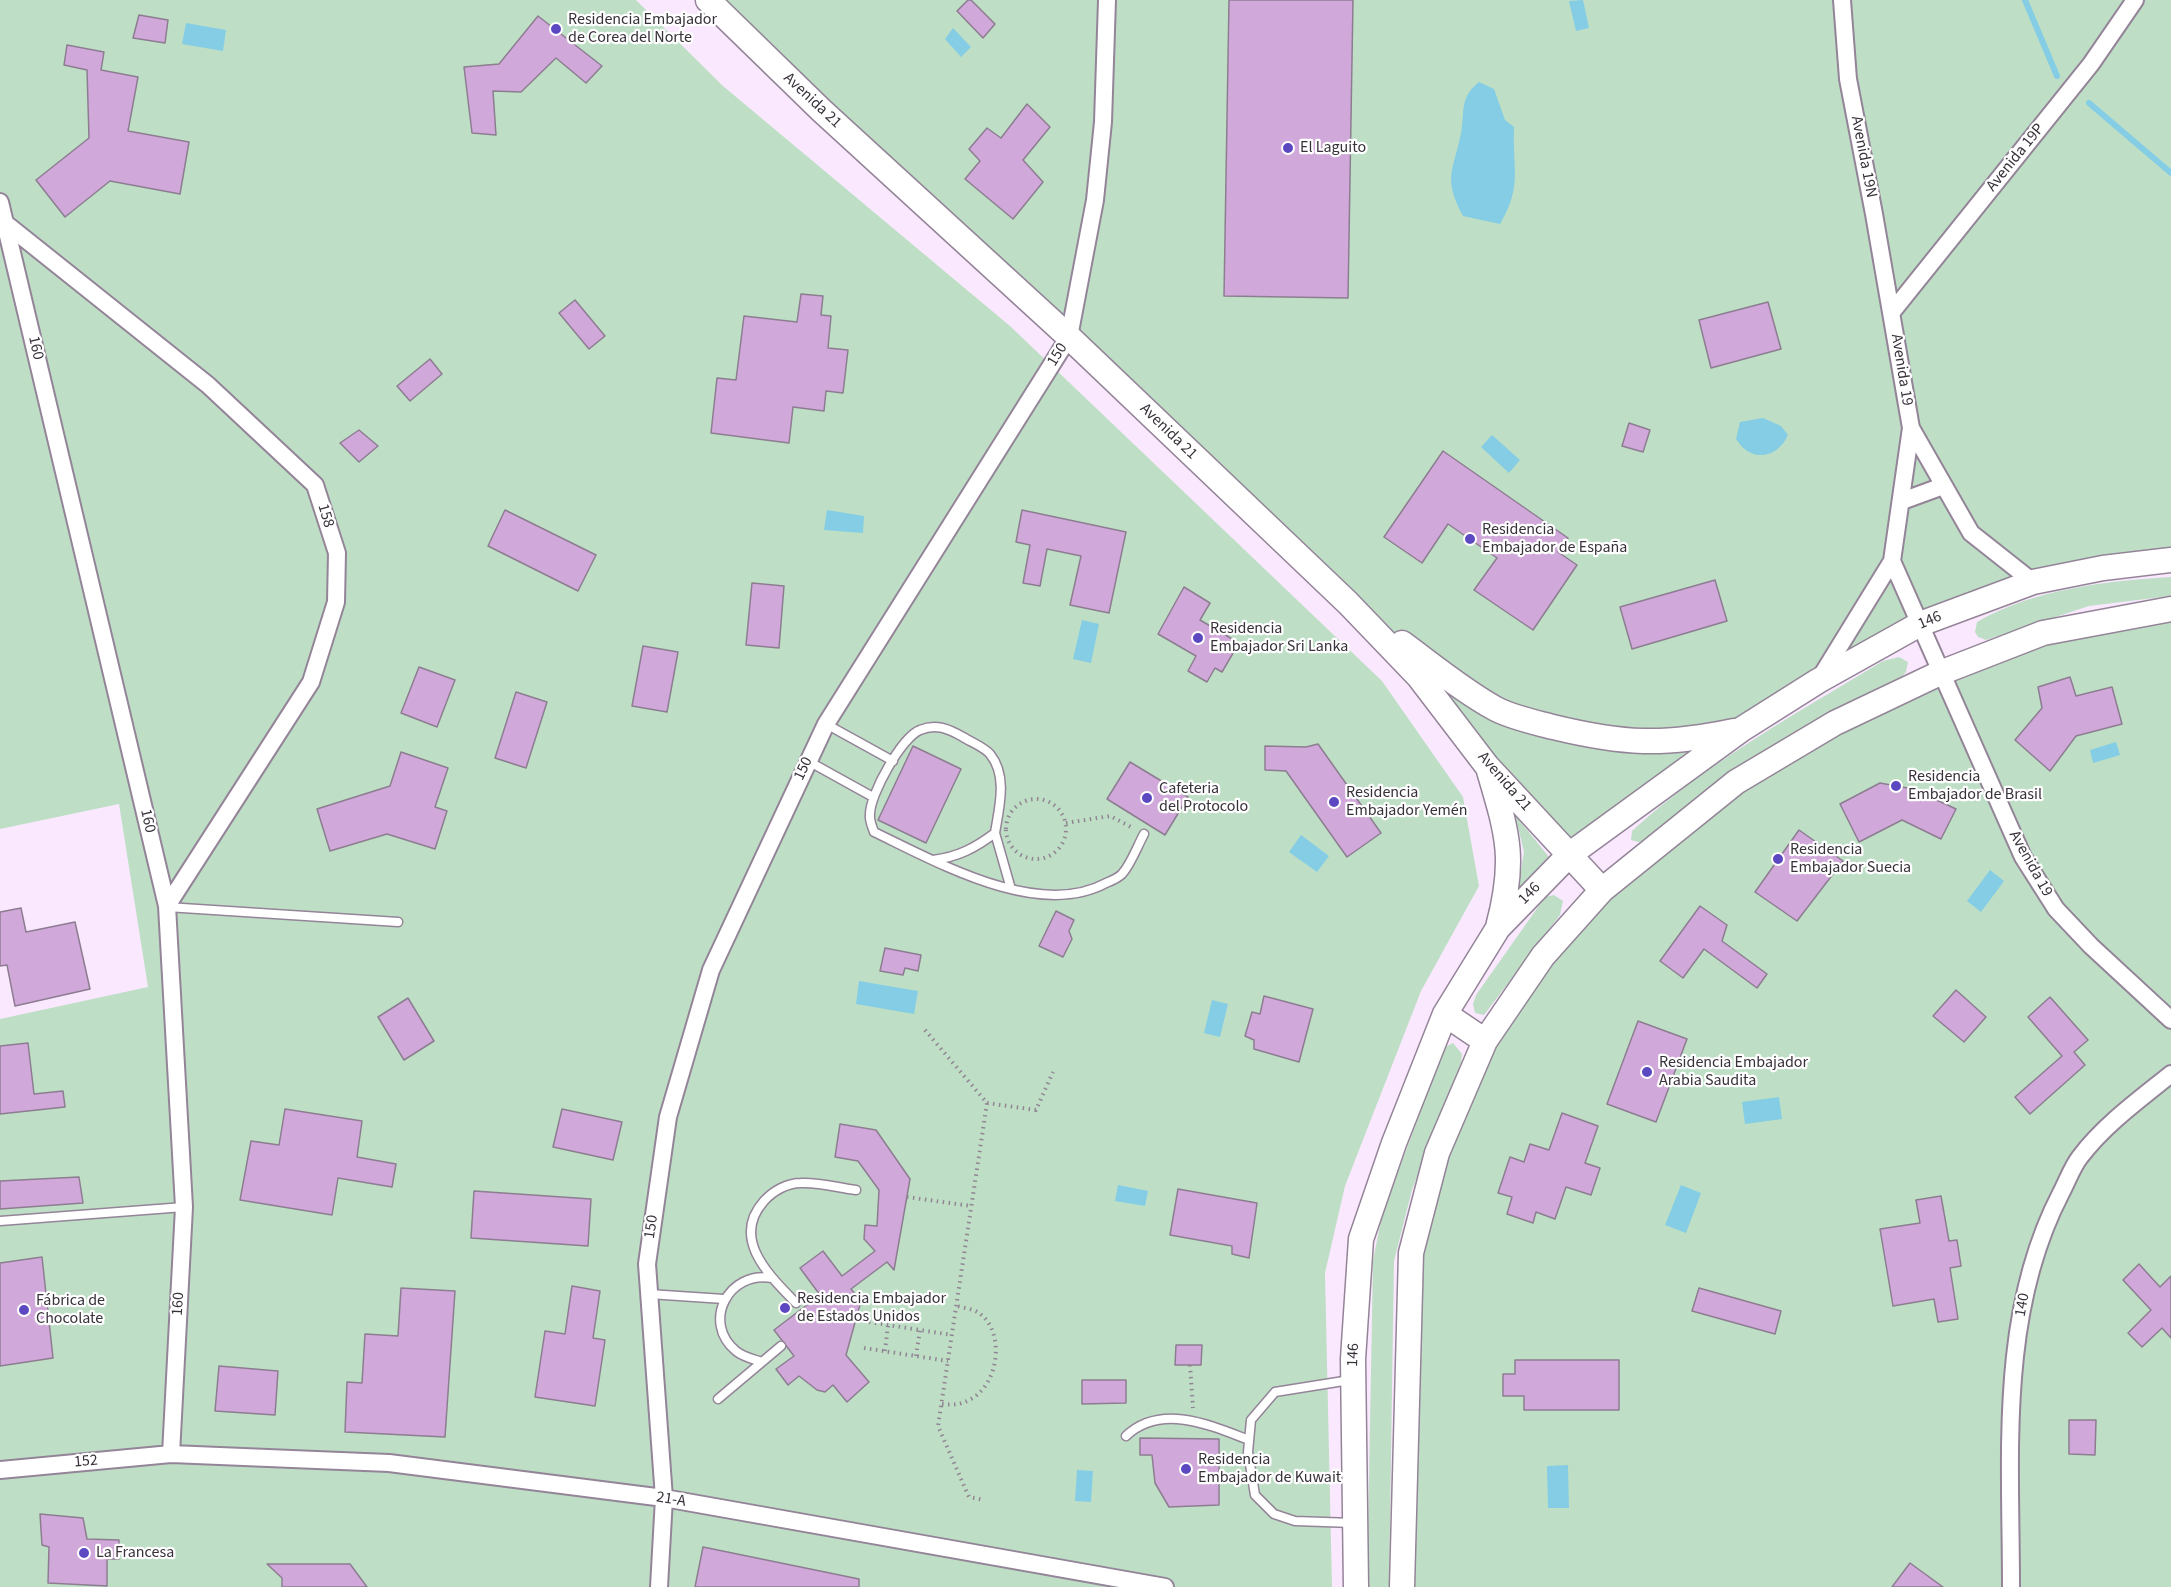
<!DOCTYPE html>
<meta charset="utf-8">
<style>
body{margin:0}
canvas{display:block;background:#fae8fe}
</style>
<canvas width="2171" height="1587"></canvas>
<script>
const c = document.querySelector('canvas').getContext('2d');
c.lineJoin = 'round';
function fill(path, color) {
  c.fillStyle = color;
  c.fill(path, 'evenodd');
}
function trace(path, color, width, dash) {
  c.strokeStyle = color;
  c.lineWidth = width;
  c.lineCap = dash ? 'butt' : 'round';
  c.setLineDash(dash || []);
  c.stroke(path);
}
function label(font, color, halo, rows, align = 'center') {
  c.font = font + ' "Source Sans 3",sans-serif';
  c.lineWidth = 4.5;
  c.setLineDash([]);
  c.textBaseline = 'middle';
  c.strokeStyle = halo;
  c.fillStyle = color;
  for (const [text, x, y, turn = 0] of rows) {
    c.save();
    c.translate(x, y);
    c.rotate((+turn || 0) * Math.PI / 180);
    c.textAlign = isNaN(turn) ? turn : align;
    if (halo) c.strokeText(text, 0, 0);
    c.fillText(text, 0, 0);
    c.restore();
  }
}
const green = new Path2D(`
 M0,0H636L723,86L1010,326L1382,681L1463,797L1479,886L1421,991L1345,1186L1325,1273L1332,1587H0V1019L148,987L119,804L0,829Z
 M708,0H2171V560L2103,568L1920,624L1569,855L1419,677Z
 M2171,577V596L2089,606L1986,640L1978,637L1975,632L1977,622C2034,589 2106,581 2171,577Z
 M2171,609V1587H1402L1411,1253L1437,1153L1543,956L1736,782L1940,673Z
 M1899,657L1908,662L1906,672L1899,680L1749,760L1642,843L1631,840L1632,831C1706,763 1797,713 1883,661Z
 M1515,815L1549,857L1518,889L1524,852Z
 M1554,895L1563,901L1560,915L1484,1015L1475,1013L1473,1004L1476,995L1545,897Z
 M1453,1043L1462,1054L1461,1063L1412,1190L1394,1261L1389,1587H1367L1373,1261L1382,1214L1445,1047Z`);
const water = new Path2D(`
 M1583,0L1589,28L1576,31L1569,1Z
 M186,23L226,30L223,51L182,44Z
 M953,28L971,47L961,57L945,39Z
 M1479,82L1494,89L1505,120L1514,127C1512,169 1523,185 1500,224L1463,216C1442,177 1454,170 1461,133C1465,112 1459,98 1479,82Z
 M1763,418L1781,426L1788,435C1777,459 1751,463 1736,439L1740,422Z
 M1492,435L1520,460L1509,473L1481,447Z
 M827,510L864,516L863,533L824,530Z
 M1082,620L1099,624L1091,663L1073,659Z
 M2116,742L2120,755L2093,763L2090,750Z
 M1301,835L1329,856L1317,872L1289,852Z
 M1990,870L2004,881L1981,912L1967,901Z
 M859,981L918,991L914,1014L856,1004Z
 M1212,1000L1228,1004L1220,1037L1204,1033Z
 M1779,1097L1782,1119L1745,1124L1742,1102Z
 M1118,1185L1148,1191L1145,1206L1115,1201Z
 M1681,1185L1701,1193L1686,1233L1665,1225Z
 M1568,1465L1569,1508H1548L1547,1466Z
 M1077,1470L1093,1471L1091,1502L1075,1501Z`);
const stream = new Path2D(`
 M2025,0L2057,76
 M2089,103L2171,173`);
const building = new Path2D(`
 M968,0H971L995,24L983,38L957,11Z
 M1229,0H1353L1348,298L1224,296Z
 M139,15L168,20L165,43L133,38Z
 M538,16L602,66L586,83L556,58L521,92L493,91L496,135L472,133L464,67L499,64Z
 M67,45L104,52L101,70L138,77L128,131L189,142L180,194L110,181L65,217L36,180L89,138L87,70L64,65Z
 M1027,104L1050,127L1023,160L1043,182L1013,219L965,179L980,161L969,149L987,128L1001,138Z
 M801,294L823,296L821,315L831,316L828,348L848,350L843,393L826,391L824,411L793,407L789,443L711,433L717,378L736,380L744,316L797,322Z
 M575,300L605,336L589,349L559,313Z
 M1768,302L1781,349L1711,368L1699,320Z
 M430,359L442,374L410,401L397,386Z
 M1629,423L1650,430L1643,452L1622,446Z
 M359,430L378,446L359,462L340,443Z
 M1443,451L1568,538L1558,552L1577,565L1533,630L1474,590L1497,558L1448,524L1422,563L1384,537Z
 M505,510L596,555L578,591L488,546Z
 M1022,510L1126,532L1109,613L1070,605L1081,556L1047,549L1040,586L1023,583L1030,545L1016,542Z
 M1715,580L1727,621L1632,649L1620,607Z
 M752,583L784,586L779,648L746,645Z
 M1184,587L1210,603L1200,620L1239,643L1222,672L1215,668L1207,682L1188,671L1196,656L1158,634Z
 M643,646L678,652L667,712L632,706Z
 M419,667L455,680L437,727L401,713Z
 M2070,677L2076,696L2112,687L2122,724L2076,736L2050,771L2015,740L2042,708L2038,687Z
 M516,692L547,702L526,768L495,758Z
 M1318,744L1381,833L1347,857L1286,771L1265,770V746L1306,747Z
 M913,746L961,769L926,843L878,820Z
 M401,752L448,768L435,807L447,811L435,849L387,834L330,851L317,809L390,786Z
 M1130,762L1188,797L1165,835L1107,799Z
 M1880,783L1913,789L1956,809L1941,839L1902,820L1859,842L1840,804Z
 M1799,830L1843,861L1797,921L1755,892Z
 M1700,906L1727,925L1722,941L1767,974L1757,988L1704,949L1683,978L1660,961Z
 M21,908L26,932L75,922L90,989L15,1006L7,965L0,966V912Z
 M1056,911L1074,920L1069,931L1072,939L1063,957L1039,946Z
 M885,948L921,955L918,971L905,968L903,975L880,971Z
 M1956,990L1986,1017L1964,1042L1933,1016Z
 M1264,996L1313,1009L1299,1062L1254,1049V1040L1245,1036L1252,1012L1260,1014Z
 M2050,997L2088,1040L2074,1052L2085,1065L2030,1114L2015,1097L2062,1056L2028,1017Z
 M408,998L434,1041L404,1060L378,1017Z
 M1638,1021L1687,1039L1656,1122L1607,1104Z
 M28,1043L34,1094L63,1091L65,1107L0,1114V1046Z
 M285,1109L362,1121L357,1157L396,1164L392,1187L338,1178L332,1215L240,1200L251,1141L279,1145Z
 M562,1109L622,1122L613,1160L553,1147Z
 M1562,1113L1598,1126L1585,1163L1600,1168L1591,1195L1566,1187L1555,1219L1536,1212L1533,1223L1507,1214L1512,1197L1498,1193L1510,1157L1524,1162L1530,1144L1549,1150Z
 M840,1124L876,1130L910,1179L894,1270L887,1262L851,1289L861,1301L846,1355L869,1382L847,1402L833,1385L825,1392L817,1390L799,1376L788,1385L776,1369L794,1356L774,1330L820,1295L800,1268L823,1251L842,1276L875,1251L864,1239L865,1225L877,1226L879,1190L858,1161L835,1157Z
 M79,1177L83,1203L0,1209V1181Z
 M1178,1189L1257,1203L1249,1258L1232,1254V1246L1170,1235Z
 M474,1191L591,1199L588,1246L471,1238Z
 M1941,1196L1949,1241L1957,1240L1961,1266L1950,1268L1958,1319L1938,1322L1934,1299L1893,1306L1880,1229L1920,1223L1916,1200Z
 M42,1257L53,1358L0,1366V1263Z
 M2139,1264L2160,1287L2171,1276V1338L2162,1328L2142,1347L2128,1333L2151,1310L2123,1280Z
 M572,1286L600,1291L593,1338L605,1340L595,1406L535,1397L545,1331L565,1334Z
 M401,1288L455,1291L445,1437L345,1432L347,1382L362,1383L365,1334L398,1336Z
 M1699,1288L1781,1311L1775,1334L1692,1311Z
 M1176,1345H1202L1201,1365H1175Z
 M1515,1360H1619V1410H1524V1396H1503V1374H1515Z
 M219,1366L278,1371L275,1415L215,1411Z
 M1082,1380H1126V1403L1082,1404Z
 M2069,1420H2096L2095,1455L2069,1454Z
 M1140,1438L1219,1439V1505L1169,1507L1155,1483L1152,1455H1140Z
 M40,1514L83,1518L87,1539L119,1540V1559H107V1586L48,1583L49,1547L42,1545Z
 M703,1547L859,1579V1587H695Z
 M1910,1563L1943,1587H1892Z
 M267,1564H350L367,1587H282V1578Z`);
const path = new Path2D(`
 M1006 829a30 30 0 1 1 60 0a30 30 0 1 1-60 0Z
 M1066,823L1110,816L1133,828
 M925,1030L987,1103L938,1426L969,1497L984,1500
 M987,1103L1036,1110L1053,1072
 M907,1197L971,1206
 M869,1322L952,1335
 M864,1348L948,1361
 M885,1351L888,1325
 M916,1356L920,1330
 M1190,1365L1193,1408
 M942,1404C952,1405 960,1405 969,1400C999,1386 1006,1332 979,1313C973,1309 964,1308 957,1306`);
const lane = new Path2D(`
 M826,724L893,761
 M808,761L873,797
 M995,833L1011,889
 M933,860C958,857 975,848 995,833C999,808 1008,776 990,754C984,747 971,742 963,737C949,729 936,723 920,730C902,737 870,794 870,814C869,820 872,826 874,832C937,862 1038,920 1106,883C1111,881 1118,878 1122,874C1131,864 1137,847 1144,834
 M167,907L398,922
 M0,1221L184,1207
 M649,1294L724,1299
 M796,1303C770,1276 730,1239 764,1201C773,1191 787,1183 801,1183C819,1182 839,1188 856,1190
 M762,1362C753,1359 743,1357 736,1351C701,1322 729,1270 772,1278
 M1350,1380L1275,1392L1251,1420L1248,1452L1255,1495L1274,1514L1295,1521L1353,1523
 M718,1399L781,1346
 M1126,1436C1161,1403 1210,1425 1249,1440`);
const street = new Path2D(`
 M1842,0L1848,79L1874,214L1911,428L1892,561L2023,857L2056,909L2091,946L2171,1020
 M0,202L167,906L184,1207L171,1454
 M5,223L208,385L315,485L337,553L336,602L311,682L167,906
 M1892,312L2091,64L2135,0
 M1911,428L1971,533L2033,582
 M1902,501L1943,486
 M1820,678L1892,561
 M0,1470L171,1454L389,1463L664,1498L1165,1587
 M659,1587L664,1498L647,1264L668,1117L711,970L826,724L1069,337L1095,200L1103,122L1107,0
 M2011,1587C2011,1455 1998,1314 2061,1193C2067,1182 2072,1167 2080,1157C2104,1125 2140,1099 2171,1074`);
const secondary = new Path2D(`
 M708,0L821,110L1069,337L1348,603L1419,677L1487,766L1602,890
 M1402,643C1432,665 1463,691 1496,709C1514,718 1534,722 1553,727C1623,744 1663,746 1734,731
 M1489,771C1508,835 1516,860 1498,927
 M1445,1014L1485,1041
 M1356,1587L1353,1359L1361,1239L1394,1143L1445,1014L1498,928L1569,855L1742,729L1818,681L1920,624L2033,582L2103,568L2171,560
 M1402,1587L1411,1253L1437,1153L1485,1041L1543,956L1602,890L1736,782L1835,723L1940,673L2043,633L2171,609`);
const markers = [
 [556,29,6,"#5c48c1"],
 [1288,148,6,"#5c48c1"],
 [1470,539,6,"#5c48c1"],
 [1198,638,6,"#5c48c1"],
 [1896,786,6,"#5c48c1"],
 [1147,798,6,"#5c48c1"],
 [1334,802,6,"#5c48c1"],
 [1778,859,6,"#5c48c1"],
 [1647,1072,6,"#5c48c1"],
 [785,1308,6,"#5c48c1"],
 [24,1310,6,"#5c48c1"],
 [1186,1469,6,"#5c48c1"],
 [84,1553,6,"#5c48c1"]
];
const poiNames = [
 ["Residencia Embajador",568,20],
 ["de Corea del Norte",568,38],
 ["El Laguito",1300,148],
 ["Residencia",1482,530],
 ["Embajador de España",1482,548],
 ["Residencia",1210,629],
 ["Embajador Sri Lanka",1210,647],
 ["Residencia",1908,777],
 ["Embajador de Brasil",1908,795],
 ["Cafeteria",1159,789],
 ["del Protocolo",1159,807],
 ["Residencia",1346,793],
 ["Embajador Yemén",1346,811],
 ["Residencia",1790,850],
 ["Embajador Suecia",1790,868],
 ["Residencia Embajador",1659,1063],
 ["Arabia Saudita",1659,1081],
 ["Residencia Embajador",797,1299],
 ["de Estados Unidos",797,1317],
 ["Fábrica de",36,1301],
 ["Chocolate",36,1319],
 ["Residencia",1198,1460],
 ["Embajador de Kuwait",1198,1478],
 ["La Francesa",96,1553]
];
const streetNames = [
 ["Avenida 21",812,101,43],
 ["Avenida 19N",1863,157,79],
 ["Avenida 19P",2016,158,-51],
 ["160",35,348,77],
 ["150",1058,355,-58],
 ["Avenida 19",1901,370,81],
 ["Avenida 21",1168,432,44],
 ["158",325,516,73],
 ["146",1930,621,-23],
 ["150",804,769,-65],
 ["Avenida 21",1504,782,49],
 ["160",147,821,77],
 ["Avenida 19",2030,864,61],
 ["146",1530,894,-46],
 ["150",652,1227,-82],
 ["160",179,1304,-87],
 ["140",2023,1305,-80],
 ["146",1354,1355,-88],
 ["152",86,1462,-5],
 ["21-A",671,1500,9]
];
fill(green, '#bedfc6');
fill(water, '#84cde5');
trace(stream, '#84cde5', 6);
fill(building, '#d0a8d9');
trace(building, '#8d7d91', 1.5);
trace(lane, '#948498', 11);
trace(street, '#948498', 20);
trace(secondary, '#948498', 27);
trace(path, '#918594', 4, [1.5, 4.5]);
trace(lane, '#fff', 8);
trace(street, '#fff', 16);
trace(secondary, '#fff', 24);
for (const [x, y, r, color] of markers) {
  const dot = new Path2D();
  dot.arc(x, y, r, 0, 2 * Math.PI);
  c.fillStyle = color;
  c.fill(dot);
  trace(dot, '#fff', 2);
}
label('16px', '#38313a', '#fff', poiNames, 'left');
label('16px', '#38313a', '#fff', streetNames);
</script>
